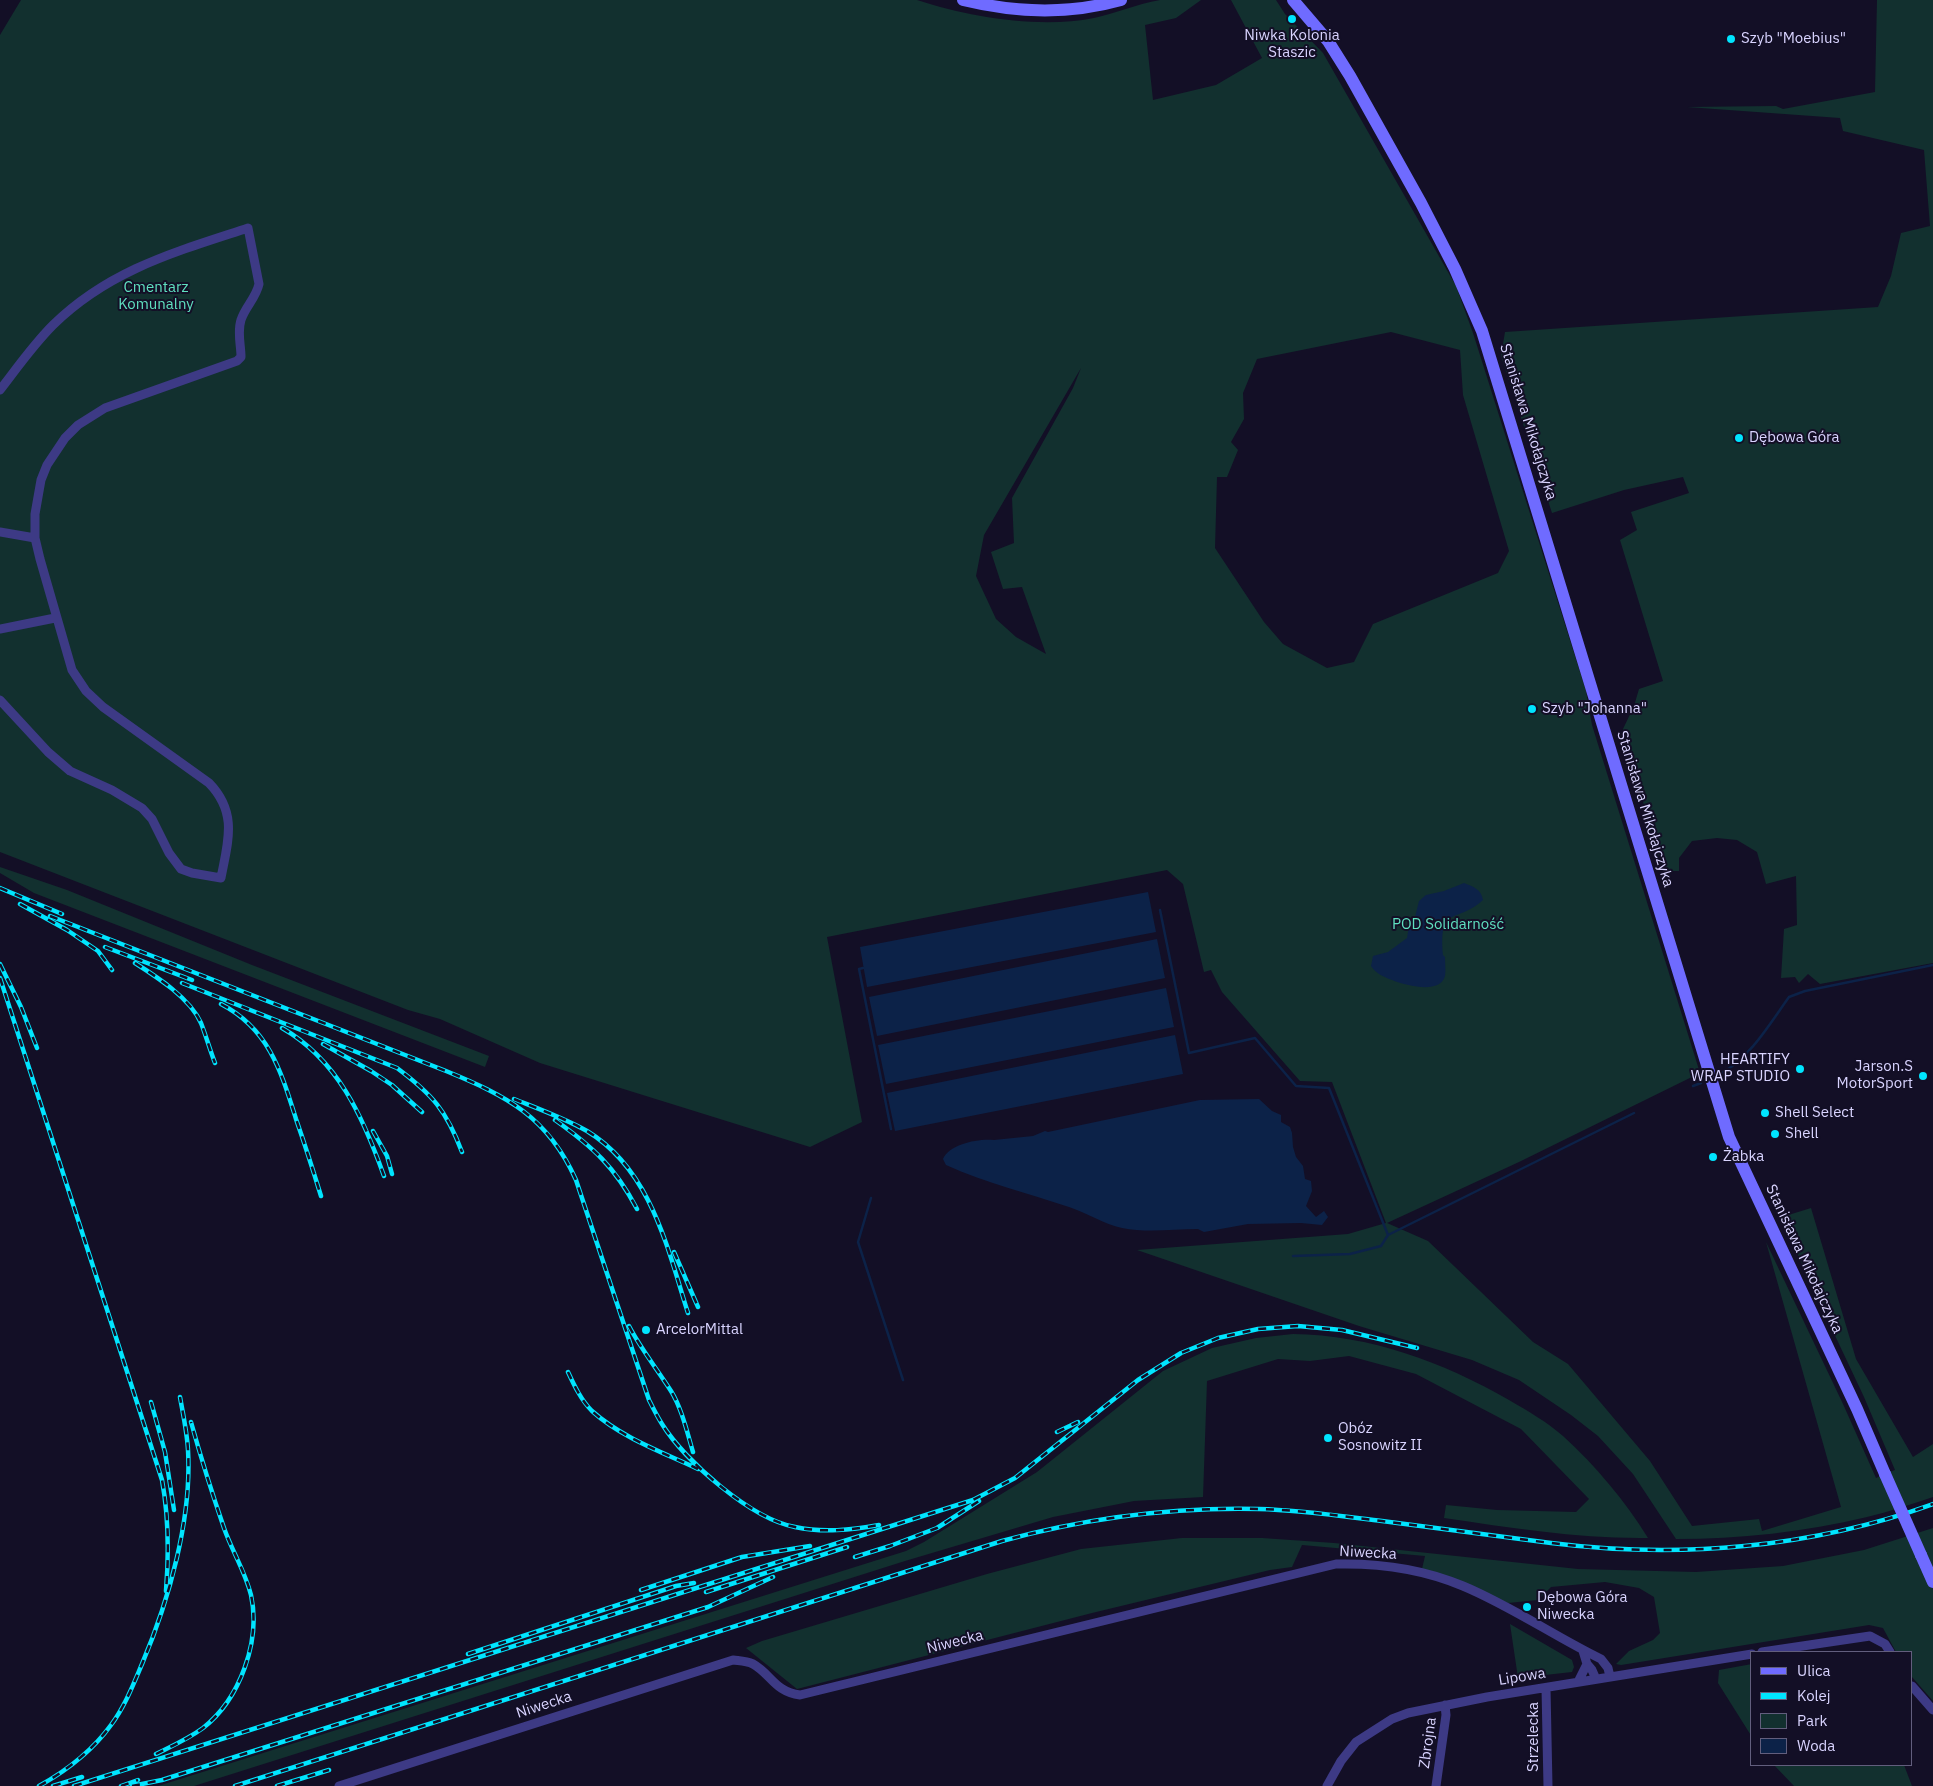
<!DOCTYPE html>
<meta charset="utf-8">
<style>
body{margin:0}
#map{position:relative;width:1933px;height:1786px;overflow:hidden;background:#130f26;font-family:"IBM Plex Sans",sans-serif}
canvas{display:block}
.legend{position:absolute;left:1750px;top:1651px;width:162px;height:115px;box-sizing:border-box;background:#130f26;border:1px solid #625e7d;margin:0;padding:6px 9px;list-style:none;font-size:15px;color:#d9d4ff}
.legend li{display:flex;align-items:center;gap:10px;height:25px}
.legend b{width:25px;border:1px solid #625e7d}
</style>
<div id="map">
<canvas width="1933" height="1786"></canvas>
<ul class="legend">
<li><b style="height:6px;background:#6f6bff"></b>Ulica</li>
<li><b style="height:6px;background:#00e5ff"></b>Kolej</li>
<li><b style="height:14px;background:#12302f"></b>Park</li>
<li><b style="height:14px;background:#0c2248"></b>Woda</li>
</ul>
</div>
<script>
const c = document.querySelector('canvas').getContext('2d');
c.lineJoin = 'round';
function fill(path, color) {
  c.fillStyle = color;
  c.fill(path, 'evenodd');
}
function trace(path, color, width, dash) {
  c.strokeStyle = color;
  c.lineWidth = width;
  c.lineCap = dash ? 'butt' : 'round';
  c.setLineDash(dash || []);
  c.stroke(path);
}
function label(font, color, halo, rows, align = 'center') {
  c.font = font + ' "IBM Plex Sans",sans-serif';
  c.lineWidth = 4;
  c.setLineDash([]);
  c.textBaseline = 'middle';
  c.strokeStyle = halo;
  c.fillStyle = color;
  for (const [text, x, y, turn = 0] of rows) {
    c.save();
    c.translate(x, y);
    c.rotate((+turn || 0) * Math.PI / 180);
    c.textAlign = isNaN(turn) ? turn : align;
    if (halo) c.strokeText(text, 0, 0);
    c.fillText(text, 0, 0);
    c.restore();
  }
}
const green = new Path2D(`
 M21,0H917C969,17 1039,29 1094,18C1116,13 1137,4 1160,0C1173,0 1188,0 1201,0L1176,18L1145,25L1153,100L1216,85L1262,58L1231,0H1276L1285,14L1323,53L1456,286L1473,333L1586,691L1592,725L1700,1073L1519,1162L1387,1223L1428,1241L1533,1342L1568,1364L1650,1461L1692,1526L1759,1519L1762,1531L1841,1507L1766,1242L1843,1404L1876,1478L1895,1470L1864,1397L1806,1274L1782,1217L1811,1208L1856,1359L1913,1457L1933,1444V1497C1911,1504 1889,1512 1867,1517C1805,1532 1739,1539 1676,1539L1633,1474L1598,1436L1571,1415L1519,1380L1472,1360L1359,1326L1137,1250L1348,1234L1386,1223L1332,1082L1300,1081L1222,992L1211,970L1204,972L1183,884L1167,870L827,937L862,1122L810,1147L540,1063L440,1019L408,1010L0,852V35ZM1391,332L1460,350L1463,395L1509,551L1498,573L1373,624L1354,662L1327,668L1283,644L1264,622L1215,548L1217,477H1227L1238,450L1231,442L1244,419L1243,393L1257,359ZM1081,368L1073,388L1012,498L1014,543L991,552L1003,589L1022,587L1046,654L1016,637L996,619L976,576L984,535Z
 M1877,0H1933V963L1820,984L1808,974L1799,983L1795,977L1781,978L1784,929L1797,925L1796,876L1766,884L1757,852L1737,840L1717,838L1692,841L1679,858V871H1662L1623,729L1634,706L1639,689L1663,681L1620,540L1637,530L1631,512L1689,493L1683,477L1624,490L1552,513L1501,356L1505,332L1878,307L1891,276L1901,233L1930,226L1924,150L1843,131L1840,118L1687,107L1776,106L1783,109L1875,92Z
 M0,867L67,890L252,965L489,1056L485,1067L34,893L0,873Z
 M1293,1334C1370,1335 1443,1362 1509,1400C1528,1411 1547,1422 1563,1436C1595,1465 1626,1502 1648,1538C1580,1539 1512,1528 1444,1518L1446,1505L1497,1510L1576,1512L1589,1499L1521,1429L1416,1374L1349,1356L1310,1361L1278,1359L1207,1381L1203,1497L1134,1501L1053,1517L905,1561L194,1786H158L906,1551L924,1542L1037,1472L1163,1371L1212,1348L1256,1338Z
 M1933,1528V1701L1912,1677V1652H1896L1883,1628L1869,1625L1621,1665L1616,1664L1629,1651L1653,1640L1660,1633L1654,1597L1639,1588L1605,1582L1551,1587L1538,1600L1508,1603L1422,1569L1425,1556L1302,1545L1292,1567L1270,1570L1092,1613L797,1689L746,1648L762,1641L987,1574L1081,1549L1182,1538H1262L1334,1543L1578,1569L1696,1572L1783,1566L1864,1550Z
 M1510,1624L1572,1660L1574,1667L1572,1672L1518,1678Z
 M1752,1664V1737L1718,1683L1719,1670Z
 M1774,1765H1904L1912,1786H1794Z`);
const water = new Path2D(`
 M1464,883C1474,887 1481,889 1483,900C1455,925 1439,904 1443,955L1445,957C1445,963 1446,971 1445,976C1439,998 1392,982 1379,974C1376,972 1373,969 1371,966L1373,956L1388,952L1407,938L1409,926L1415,917L1419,901L1426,895L1444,891Z
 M1148,892L1156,932L867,987L860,947Z
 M1157,939L1165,978L877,1036L869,997Z
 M1166,988L1174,1027L886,1084L878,1045Z
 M1175,1035L1183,1074L895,1131L887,1093Z
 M1259,1099L1272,1111L1281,1115V1122L1290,1127L1292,1133L1293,1147L1296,1157L1303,1166L1305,1179L1311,1181L1312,1191L1306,1206L1316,1217L1324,1211L1328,1217L1322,1225L1301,1223L1248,1224L1204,1232L1198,1229C1173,1229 1147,1233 1122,1228C1104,1224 1087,1213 1069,1207C1027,1193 986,1183 946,1165L943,1159C949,1144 979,1138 994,1140L1033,1136L1045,1131L1048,1132L1200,1100Z`);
const stream = new Path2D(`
 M1160,910L1189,1053L1255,1038L1296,1086L1329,1088L1388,1235
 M863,968L859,969L891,1129
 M1722,1073C1751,1056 1769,1025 1789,997L1805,991L1933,965
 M1693,1086L1701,1083
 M871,1198L858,1242L903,1380
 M1293,1256L1350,1254L1381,1246L1388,1235L1634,1113`);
const street = new Path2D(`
 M0,390C17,368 33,345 53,325C109,270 175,252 248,228L259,284C256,298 245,307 241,320C237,332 241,345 241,357L237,361L105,408L78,425L65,438L47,465L41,480L35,514V538L40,559L72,670L86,691L103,707L209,783C238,813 228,841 221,878L192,873L181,869L169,853L152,819L142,808L112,790L70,771L48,752L0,700
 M0,532L35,538
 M0,629L55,618
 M1583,1651L1587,1664L1592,1670L1596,1679
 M1762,1652L1870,1636L1885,1644L1890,1652
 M1578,1682L1587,1664
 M1912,1686L1933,1710
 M1546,1688L1548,1786
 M339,1786L733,1660C740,1661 746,1661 753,1664C771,1674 775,1692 800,1695L1336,1564C1379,1563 1423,1569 1463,1586C1511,1606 1554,1636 1601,1659L1608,1668L1610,1677
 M1327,1786L1341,1761L1356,1742L1392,1719L1408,1713L1487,1697L1752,1654
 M1436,1786L1446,1715L1445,1705`);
const secondary = new Path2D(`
 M963,0C1016,13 1068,15 1121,0
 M1293,0L1328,41L1350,76L1421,203L1455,269L1482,331L1729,1137L1857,1409L1885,1474
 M1921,1555L1933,1582`);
const rail = new Path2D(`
 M0,888L62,914
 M20,904L67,930L98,951L112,970
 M50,916L446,1071C507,1096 548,1117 576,1180L649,1400C653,1408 657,1416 662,1424C685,1461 751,1519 795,1527C823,1533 851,1530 879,1525
 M105,947L192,980
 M135,963C157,977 190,998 201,1023C206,1036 210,1050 215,1063
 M0,964L21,1007L37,1048
 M0,978L162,1480C169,1518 169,1553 166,1591
 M182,983L397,1068C433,1095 446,1110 462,1152
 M221,1004C269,1029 281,1071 296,1119C305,1145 313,1170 321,1196
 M282,1028C338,1060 363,1117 384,1176
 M323,1044L371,1071L392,1085L422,1112
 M514,1099C539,1109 564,1118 587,1131C651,1170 667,1247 688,1313
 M555,1120C593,1147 615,1167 637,1209
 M373,1131L387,1156L392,1174
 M674,1252L698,1307
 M629,1326C641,1349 657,1369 671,1391C682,1409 687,1432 693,1452
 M568,1372C574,1385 581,1400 592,1411C622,1438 662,1452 698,1469
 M151,1402L165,1452L174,1510
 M1057,1432L1078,1422
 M855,1557L890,1546L937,1528L979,1501
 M641,1590L742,1557L810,1546
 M706,1592L847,1547
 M468,1654L676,1586L694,1583
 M156,1754C172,1746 188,1739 203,1728C240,1699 261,1641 251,1595C245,1571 232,1551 224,1528C212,1493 201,1458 191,1422
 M39,1786C66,1771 93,1750 111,1725C125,1706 133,1685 142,1664C169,1600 192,1519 188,1450C187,1432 183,1414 180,1397
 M53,1786L82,1777
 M74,1786L973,1500L1015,1478L1138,1380L1181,1353L1218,1338L1258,1329L1298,1326L1342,1330L1417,1348
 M121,1786L138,1780
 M132,1786L162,1780L708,1607L773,1577
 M235,1786L1002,1541C1086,1518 1172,1507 1259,1509C1300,1510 1341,1516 1382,1521C1438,1528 1494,1536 1551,1543C1679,1559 1811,1548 1933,1504
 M277,1786L329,1770`);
const secondaryBridge = new Path2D(`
 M1885,1474L1921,1555`);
const markers = [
 [1292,19,5,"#00e5ff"],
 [1731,39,5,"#00e5ff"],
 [1739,438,5,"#00e5ff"],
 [1532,709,5,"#00e5ff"],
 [1800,1069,5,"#00e5ff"],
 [1923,1076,5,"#00e5ff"],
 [1765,1113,5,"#00e5ff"],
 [1775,1134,5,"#00e5ff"],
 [1713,1157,5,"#00e5ff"],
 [646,1330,5,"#00e5ff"],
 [1328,1438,5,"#00e5ff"],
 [1527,1607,5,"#00e5ff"]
];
const poiNames = [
 ["Niwka Kolonia",1292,36,"center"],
 ["Staszic",1292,53,"center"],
 ["Szyb \"Moebius\"",1741,39],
 ["Dębowa Góra",1749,438],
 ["Szyb \"Johanna\"",1542,709],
 ["HEARTIFY",1790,1060,"right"],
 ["WRAP STUDIO",1790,1077,"right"],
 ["Jarson.S",1913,1067,"right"],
 ["MotorSport",1913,1084,"right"],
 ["Shell Select",1775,1113],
 ["Shell",1785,1134],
 ["Żabka",1723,1157],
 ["ArcelorMittal",656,1330],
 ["Obóz",1338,1429],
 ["Sosnowitz II",1338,1446],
 ["Dębowa Góra",1537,1598],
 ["Niwecka",1537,1615]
];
const parkNames = [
 ["Cmentarz",156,288],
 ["Komunalny",156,305],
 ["POD Solidarność",1448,925]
];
const streetNames = [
 ["Stanisława Mikołajczyka",1528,422,73],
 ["Stanisława Mikołajczyka",1645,809,73],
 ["Stanisława Mikołajczyka",1804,1259,65],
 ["Niwecka",1368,1553,3],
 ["Niwecka",955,1642,-14],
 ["Lipowa",1522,1677,-9],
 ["Niwecka",544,1705,-18],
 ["Strzelecka",1534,1737,-90],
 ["Zbrojna",1428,1743,-82]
];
fill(green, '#12302f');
fill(water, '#0c2248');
trace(stream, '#0c2248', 2.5);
trace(street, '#3d3a85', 9);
trace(secondary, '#6f6bff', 12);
trace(rail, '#00e5ff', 4.5);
trace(rail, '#130f26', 2.5, [8]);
trace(secondaryBridge, '#6f6bff', 12);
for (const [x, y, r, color] of markers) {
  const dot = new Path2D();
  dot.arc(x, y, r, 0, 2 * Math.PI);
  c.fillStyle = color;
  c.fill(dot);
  trace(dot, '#130f26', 2);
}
label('15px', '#d9d4ff', '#130f26', poiNames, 'left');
label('15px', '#5fe0c0', '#130f26', parkNames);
label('15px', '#d9d4ff', '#130f26', streetNames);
</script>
